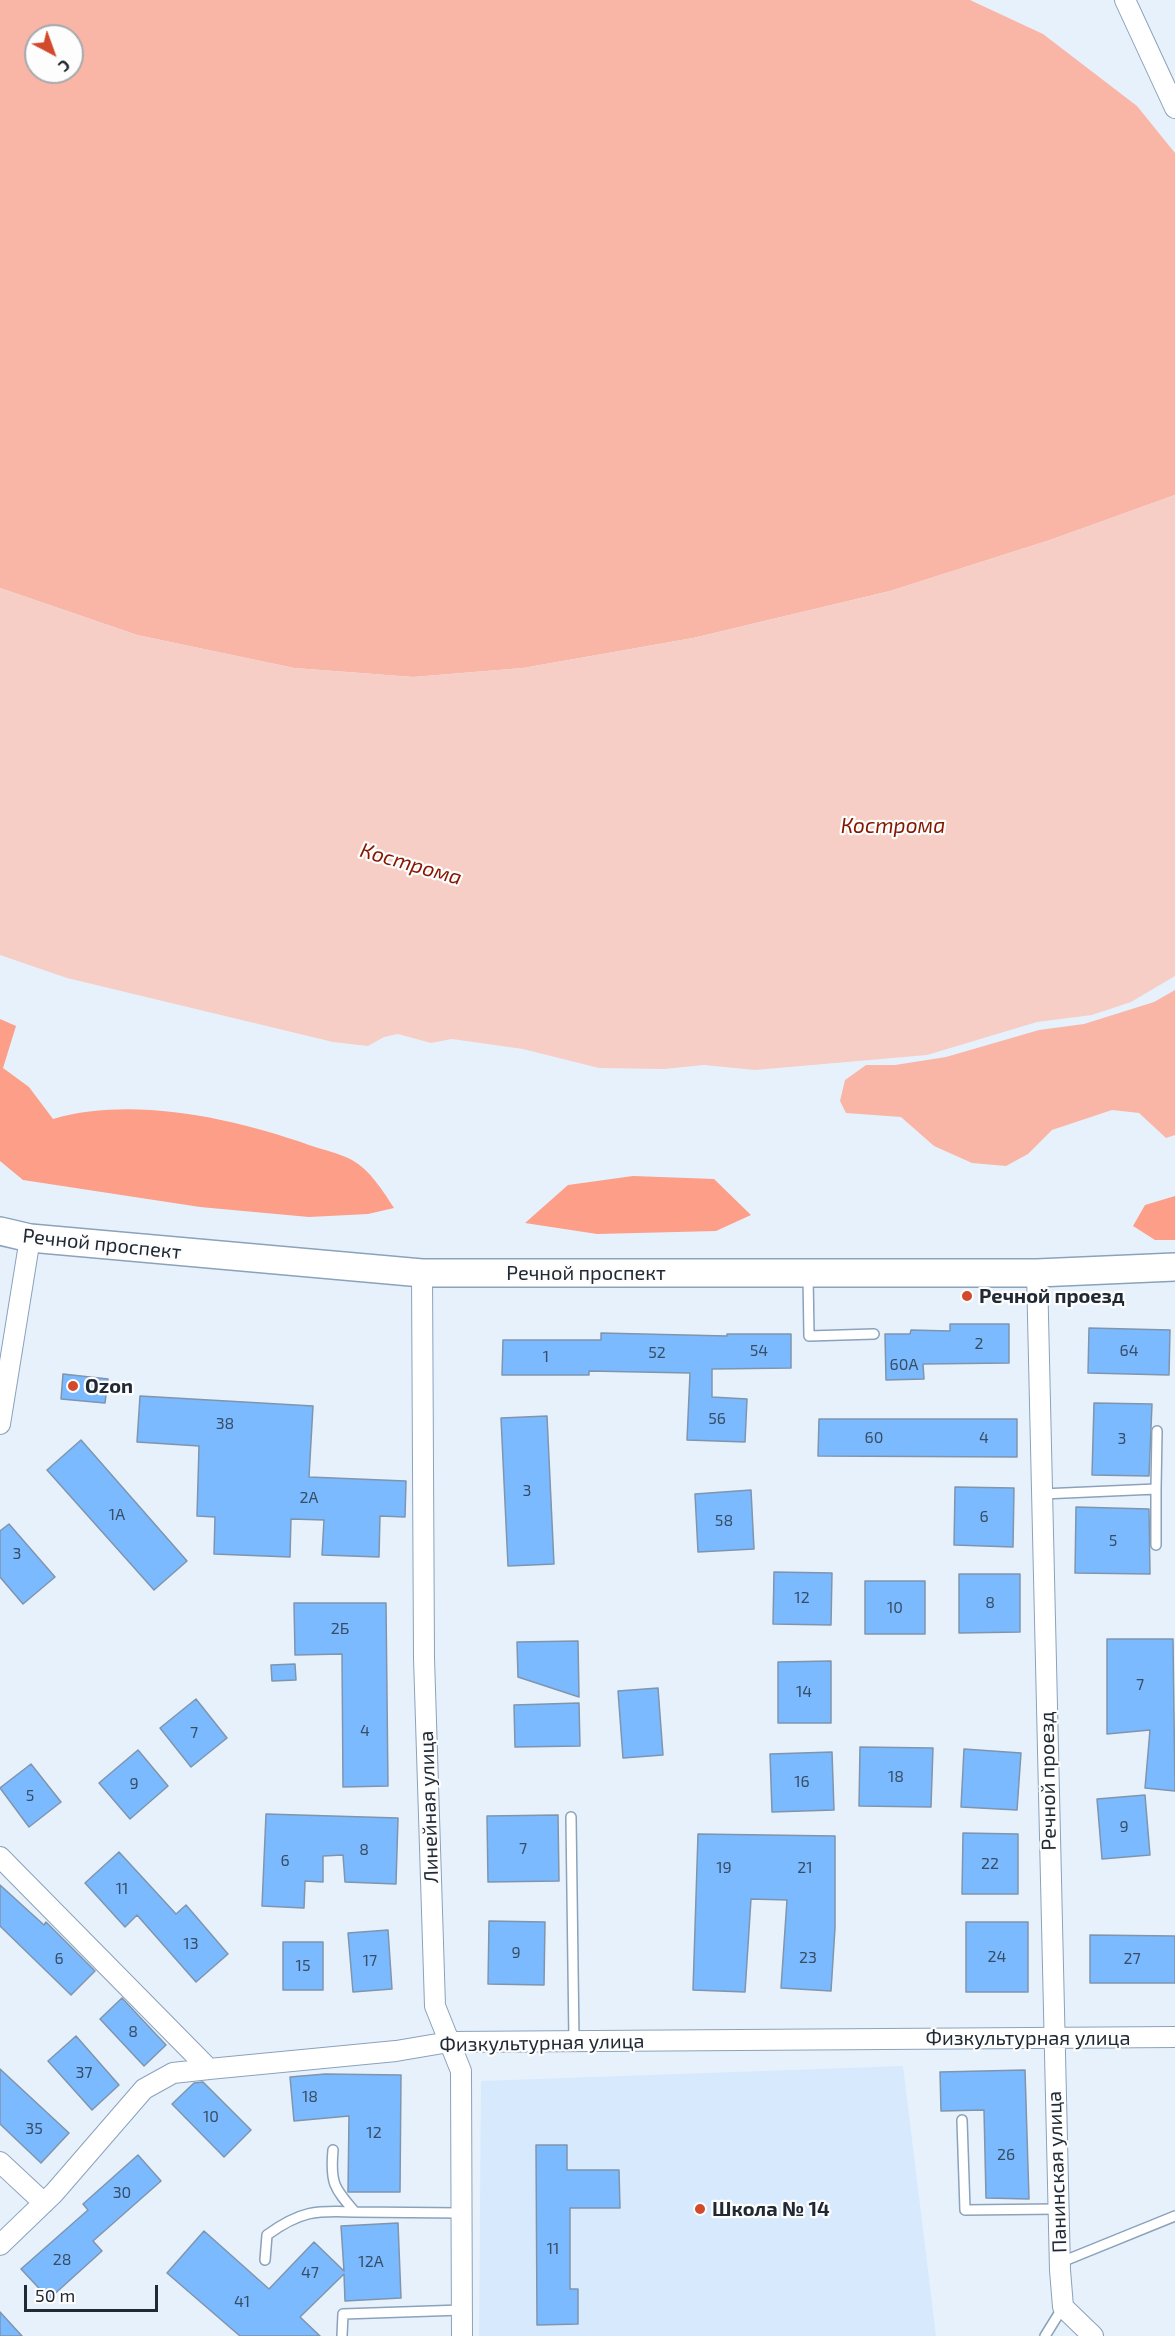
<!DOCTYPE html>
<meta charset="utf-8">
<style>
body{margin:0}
#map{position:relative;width:1175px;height:2336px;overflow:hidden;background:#e7f1fc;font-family:"Exo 2",sans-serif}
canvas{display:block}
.north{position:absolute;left:24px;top:24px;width:60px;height:60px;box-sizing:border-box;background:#fdfdfd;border:2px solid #a5a9ad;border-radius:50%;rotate:139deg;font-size:16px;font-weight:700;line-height:24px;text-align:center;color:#212a34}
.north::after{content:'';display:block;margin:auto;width:21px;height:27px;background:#d3492b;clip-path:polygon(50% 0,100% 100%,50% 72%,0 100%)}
.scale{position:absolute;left:24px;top:2285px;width:134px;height:27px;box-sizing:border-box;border:3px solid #212a34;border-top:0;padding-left:8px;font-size:18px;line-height:21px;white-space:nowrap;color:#212a34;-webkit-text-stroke:4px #fdfdfd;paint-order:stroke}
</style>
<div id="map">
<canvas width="1175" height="2336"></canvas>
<div class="north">С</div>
<div class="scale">50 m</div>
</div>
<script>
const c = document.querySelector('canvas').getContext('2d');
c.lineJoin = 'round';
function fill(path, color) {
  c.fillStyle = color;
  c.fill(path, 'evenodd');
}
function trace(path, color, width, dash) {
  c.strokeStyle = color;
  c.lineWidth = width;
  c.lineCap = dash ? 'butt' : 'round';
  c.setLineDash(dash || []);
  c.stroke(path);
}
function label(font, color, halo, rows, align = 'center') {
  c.font = font + ' "Exo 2",sans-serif';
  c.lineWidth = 4.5;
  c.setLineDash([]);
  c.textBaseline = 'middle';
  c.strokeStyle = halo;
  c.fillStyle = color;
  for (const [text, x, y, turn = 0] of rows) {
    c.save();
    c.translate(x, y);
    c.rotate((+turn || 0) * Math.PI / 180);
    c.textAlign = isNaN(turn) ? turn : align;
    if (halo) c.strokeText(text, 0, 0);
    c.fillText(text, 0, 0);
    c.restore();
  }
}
const built = new Path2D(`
 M903,2066L936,2336H479L481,2081Z`);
const green = new Path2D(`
 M0,0H970L1043,34L1137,106L1175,153V495L1050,540L890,591L693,638L523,668L413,677L294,668L137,635L0,588ZM36,36H72V72H36Z
 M1175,990V1135L1166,1138L1139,1113L1112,1110L1052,1130L1028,1154L1006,1166L972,1163L934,1146L901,1117L846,1113L840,1101L845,1080L866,1065H895L946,1057L1039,1030L1084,1024L1154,1002Z`);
const forest = new Path2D(`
 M0,1019L16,1026L3,1068L29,1087L53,1119C133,1096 232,1118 309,1145C323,1150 339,1153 352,1160C370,1170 383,1191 394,1208L368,1214L309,1217L200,1207L23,1180L0,1161Z
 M633,1176L714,1179L751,1215L716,1231L597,1234L525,1223L568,1185Z
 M1175,1196V1240H1155L1133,1226L1145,1205Z`);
const water = new Path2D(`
 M1175,495V976L1131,1002L1092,1015L1037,1022L927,1055L755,1070L704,1065L664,1069L599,1068L523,1049L452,1039L431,1043L398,1034L384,1037L368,1046L333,1042L67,978L0,955V588L137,635L294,668L413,677L523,668L693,638L890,591L1050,540Z`);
const building = new Path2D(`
 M950,1324H1009V1363L923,1364L924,1379L886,1380L885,1334H910L911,1330L950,1331Z
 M1089,1328L1170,1330L1169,1375L1088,1373Z
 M601,1333L727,1336V1334H791V1368L712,1369V1397L747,1399L745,1442L687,1440L690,1373L589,1371V1375H502L503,1340H601Z
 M63,1374L108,1379L105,1403L61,1399Z
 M140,1396L313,1406L309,1477L406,1481L405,1517L380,1516L379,1557L322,1555L324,1520L291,1519L290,1557L214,1554L215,1517L197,1516L199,1446L137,1442Z
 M1094,1403L1152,1404L1149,1476L1092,1475Z
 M547,1416L554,1564L508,1566L501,1418Z
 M819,1419H1017V1457L818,1456Z
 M81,1440L187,1561L154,1590L47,1470Z
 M955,1487L1014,1488L1013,1547L954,1545Z
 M751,1490L754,1549L698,1552L695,1494Z
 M1076,1507L1149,1509L1150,1574L1075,1573Z
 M9,1524L55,1577L23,1604L0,1577V1531Z
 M774,1572L832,1573L831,1625L773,1624Z
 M959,1574H1020V1632L959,1633Z
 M865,1581H925V1634H865Z
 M294,1603H386L388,1786L343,1787L342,1654L295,1655Z
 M1107,1639H1173L1175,1791L1145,1788L1150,1730L1107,1734Z
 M578,1641L579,1697L518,1677L517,1642Z
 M831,1661V1723H778V1662Z
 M295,1664L296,1680L272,1681L271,1665Z
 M658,1688L663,1755L623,1758L618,1691Z
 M196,1699L227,1738L191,1767L160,1728Z
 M579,1703L580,1746L515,1747L514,1705Z
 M860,1747L933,1748L931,1807L859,1806Z
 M964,1749L1021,1753L1017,1810L961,1807Z
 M138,1750L168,1786L130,1819L99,1783Z
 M832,1752L834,1810L772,1812L770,1754Z
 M31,1764L61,1802L29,1827L0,1788Z
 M1145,1795L1150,1855L1102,1859L1097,1799Z
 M266,1814L398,1818L396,1884L345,1882L343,1855L323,1856V1882L305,1881L304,1908L262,1906Z
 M558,1815L559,1881L488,1882L487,1816Z
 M963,1833L1018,1834V1894H962Z
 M698,1834L835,1836V1928L831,1991L781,1988L787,1900L751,1899L745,1992L693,1990Z
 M119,1852L176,1914L186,1905L228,1954L196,1982L137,1915L125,1927L85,1883Z
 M0,1885L44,1925L46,1922L95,1971L71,1995L0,1926Z
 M489,1921L545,1922L544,1985L488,1984Z
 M966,1922H1028V1992H966Z
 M388,1930L392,1989L353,1992L348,1933Z
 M1090,1935L1175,1936V1983H1090Z
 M283,1942H323V1990H283Z
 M122,1998L166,2045L144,2066L100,2019Z
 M76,2036L119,2085L92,2110L48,2061Z
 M0,2069L69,2133L41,2163L0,2124Z
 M1025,2070L1029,2199L986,2198L984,2110L941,2111L940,2072Z
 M325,2074L401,2075L400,2192H348L349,2116L294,2121L290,2077Z
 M203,2082L251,2130L224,2157L172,2104L194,2083Z
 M536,2145H567V2170H619L620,2208H570V2289H578V2324L537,2325Z
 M138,2155L161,2181L93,2241L102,2251L49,2299L21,2269L88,2210L83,2204Z
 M398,2223L401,2298L345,2301L344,2274L300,2317L320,2336H240L167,2273L204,2231L269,2289L314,2242L344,2271L341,2226Z
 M0,2312L22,2336H0Z`);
const lane = new Path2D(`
 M808,1275L809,1336L874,1334
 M1156,1489V1545
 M1042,1494L1156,1489L1157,1431
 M571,1817L574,2041
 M962,2120L965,2210L1058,2209
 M333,2150C330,2183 334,2188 355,2212L461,2213
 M265,2260L267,2235C300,2211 316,2210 355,2212
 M1059,2263L1175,2216
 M342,2336L343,2314L462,2310
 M1045,2336L1063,2307`);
const street = new Path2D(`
 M1125,0L1175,108
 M422,1273L424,1658L435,2006L461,2071L462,2336
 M1037,1273L1060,2270L1063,2307L1093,2336
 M0,1424L30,1238
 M0,1857L209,2069L396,2051L449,2042L1175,2037
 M0,2162L44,2203
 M0,2245L54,2193L144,2089L173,2073L209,2069`);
const secondary = new Path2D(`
 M0,1231L30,1238L422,1273H1037L1175,1267`);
const markers = [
 [967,1296,6,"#d3492b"],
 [73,1386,6,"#d3492b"],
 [700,2209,6,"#d3492b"]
];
const numberNames = [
 ["2",979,1344],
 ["54",759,1351],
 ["64",1129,1351],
 ["52",657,1353],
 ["1",546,1357],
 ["60А",904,1365],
 ["56",717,1419],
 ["38",225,1424],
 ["60",874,1438],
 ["4",984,1438],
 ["3",1122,1439],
 ["3",527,1491],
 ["2А",309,1498],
 ["1А",117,1515],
 ["6",984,1517],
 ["58",724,1521],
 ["5",1113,1541],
 ["3",17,1554],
 ["12",802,1598],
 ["8",990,1603],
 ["10",895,1608],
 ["2Б",340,1629],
 ["7",1140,1685],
 ["14",804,1692],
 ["4",365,1731],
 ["7",194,1733],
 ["18",896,1777],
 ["16",802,1782],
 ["9",134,1784],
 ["5",30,1796],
 ["9",1124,1827],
 ["7",523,1849],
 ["8",364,1850],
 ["6",285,1861],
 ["22",990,1864],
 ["19",724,1868],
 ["21",805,1868],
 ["11",122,1889],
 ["13",191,1944],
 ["9",516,1953],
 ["24",997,1957],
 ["23",808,1958],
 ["6",59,1959],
 ["27",1132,1959],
 ["17",370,1961],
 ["15",303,1966],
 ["8",133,2032],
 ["37",84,2073],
 ["18",310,2097],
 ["10",211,2117],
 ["35",34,2129],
 ["12",374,2133],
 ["26",1006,2155],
 ["30",122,2193],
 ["11",553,2249],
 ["28",62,2260],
 ["12А",371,2262],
 ["47",310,2273],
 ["41",242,2302]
];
const streetNames = [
 ["Речной проспект",102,1244,6],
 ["Речной проспект",586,1273],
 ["Речной проезд",1048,1781,-91],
 ["Линейная улица",429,1807,-92],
 ["Физкультурная улица",1028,2038],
 ["Физкультурная улица",542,2043,-1],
 ["Панинская улица",1057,2172,-92]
];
const poiNames = [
 ["Речной проезд",979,1296],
 ["Ozon",85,1386],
 ["Школа № 14",712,2209]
];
const waterNames = [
 ["Кострома",893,826],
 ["Кострома",411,864,16]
];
fill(built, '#d7e9fd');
fill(green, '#f9b6a7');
fill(forest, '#fc9e88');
fill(water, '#f6cec5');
fill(building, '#7bbafe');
trace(building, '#7f95ae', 1.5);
trace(lane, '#8ba2bb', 12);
trace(street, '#8ba2bb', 22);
trace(secondary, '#8ba2bb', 30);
trace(lane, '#fff', 9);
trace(street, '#fff', 20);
trace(secondary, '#fff', 27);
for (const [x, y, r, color] of markers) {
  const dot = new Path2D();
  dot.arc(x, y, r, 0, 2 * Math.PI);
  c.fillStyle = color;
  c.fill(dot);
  trace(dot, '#fdfdfd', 2);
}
label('16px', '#384e66', null, numberNames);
label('20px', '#212a34', '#fdfdfd', streetNames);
label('bold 20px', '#212a34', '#fdfdfd', poiNames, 'left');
label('italic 21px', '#851700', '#fdfdfd', waterNames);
</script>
